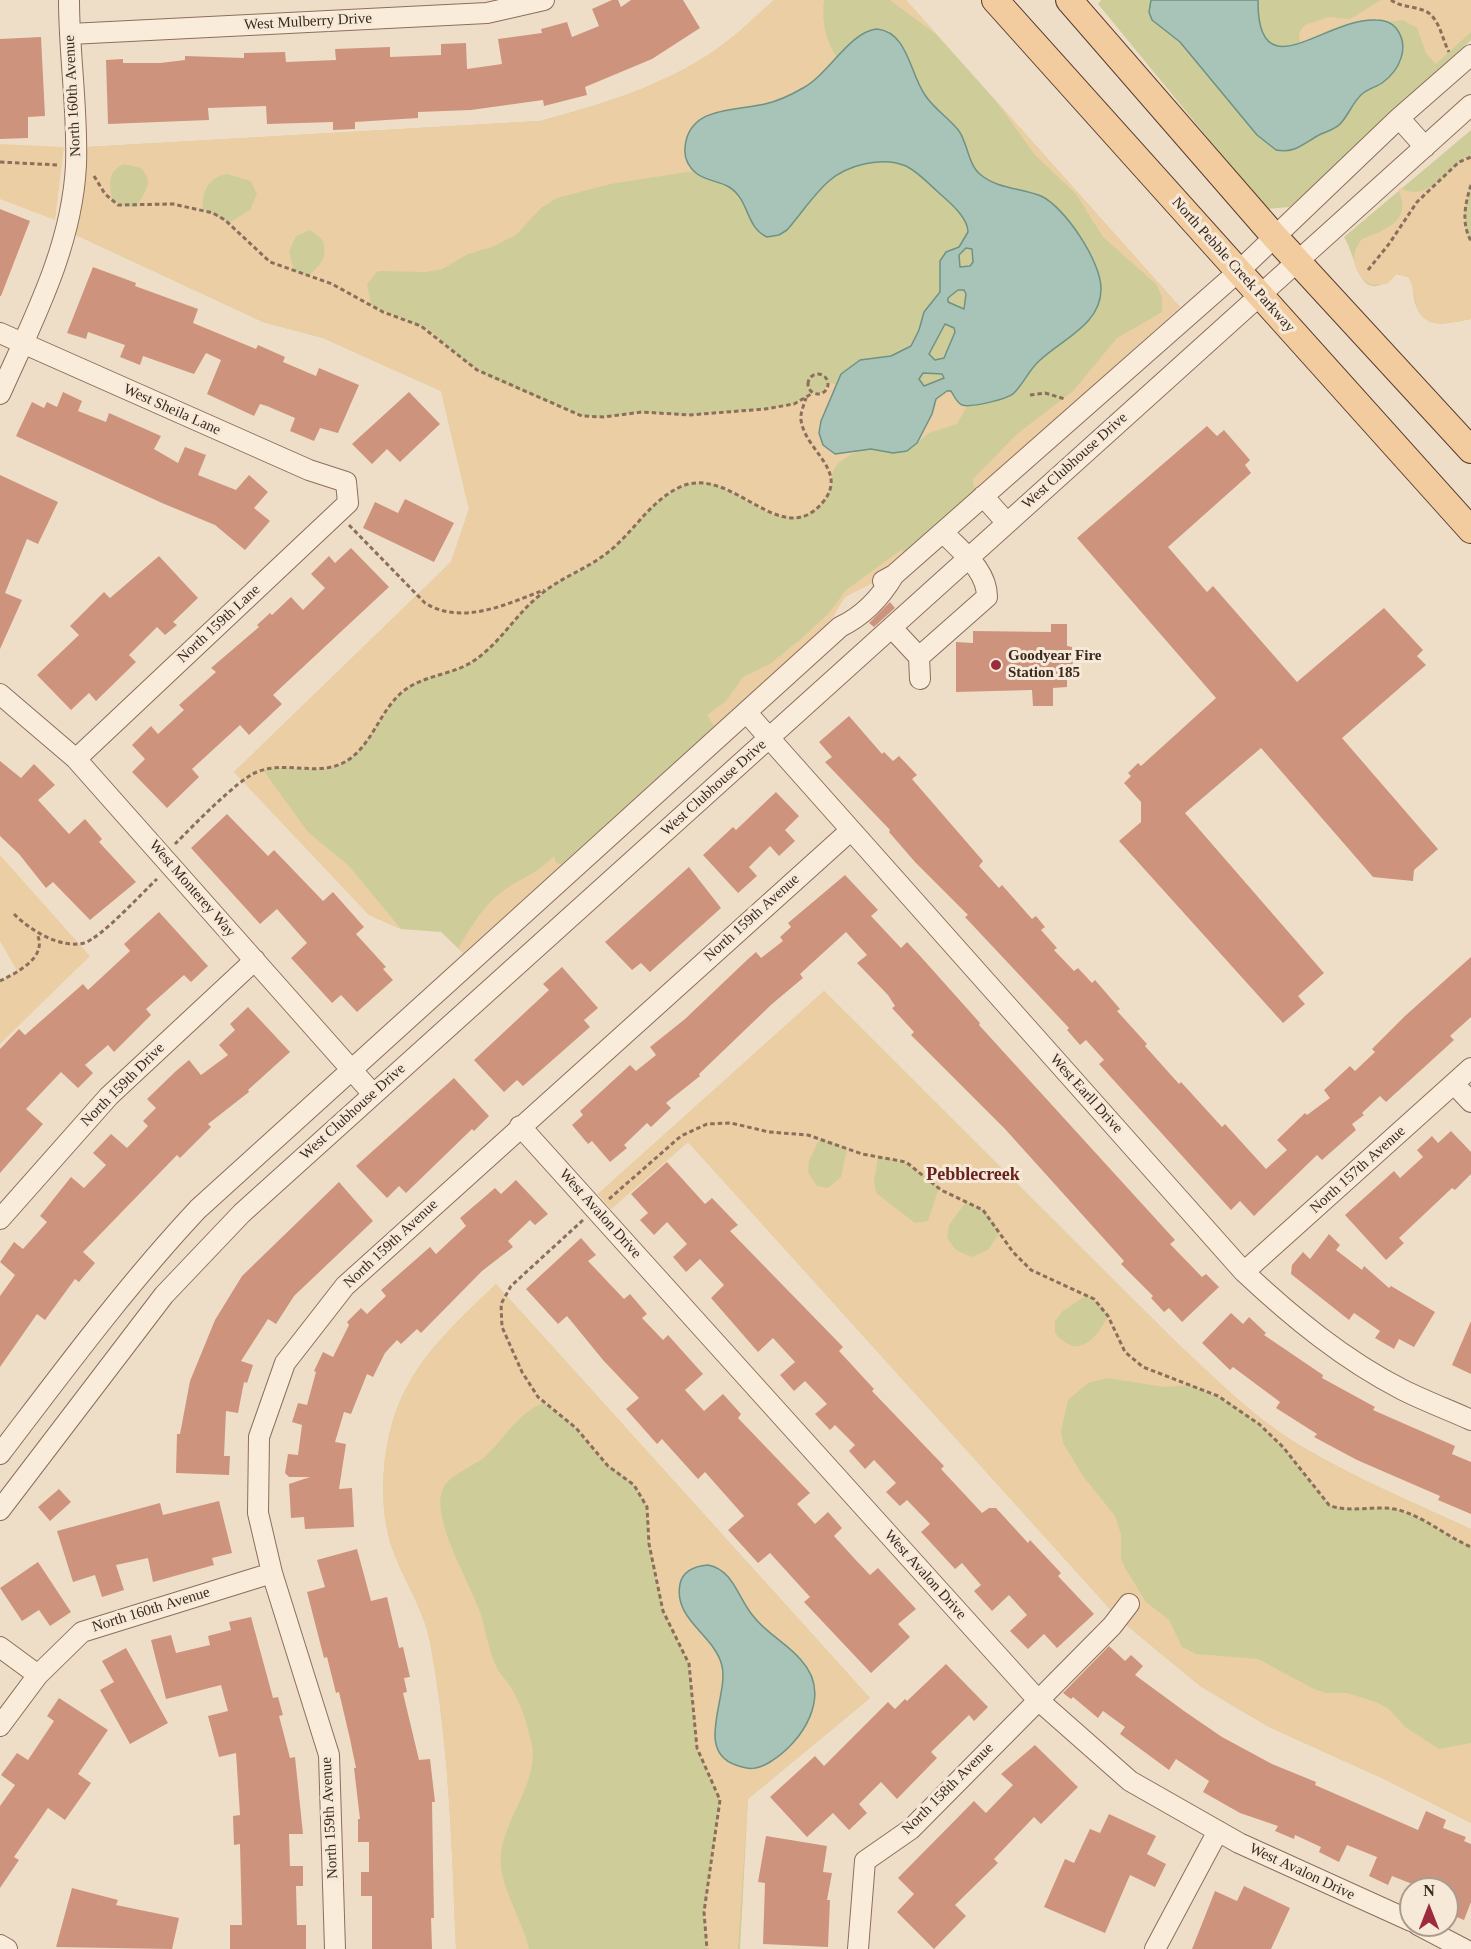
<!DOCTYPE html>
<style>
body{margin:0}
#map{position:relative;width:1471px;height:1949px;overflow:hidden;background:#efdec7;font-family:Georgia,serif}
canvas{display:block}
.north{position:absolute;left:1399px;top:1877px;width:60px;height:60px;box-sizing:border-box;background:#f6e9d7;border:2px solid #ac9c8e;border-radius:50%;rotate:0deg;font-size:16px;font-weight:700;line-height:24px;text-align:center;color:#3c2920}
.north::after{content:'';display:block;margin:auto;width:21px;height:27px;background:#9c2b3c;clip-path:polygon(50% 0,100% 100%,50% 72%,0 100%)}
</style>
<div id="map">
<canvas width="1471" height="1949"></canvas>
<div class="north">N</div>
</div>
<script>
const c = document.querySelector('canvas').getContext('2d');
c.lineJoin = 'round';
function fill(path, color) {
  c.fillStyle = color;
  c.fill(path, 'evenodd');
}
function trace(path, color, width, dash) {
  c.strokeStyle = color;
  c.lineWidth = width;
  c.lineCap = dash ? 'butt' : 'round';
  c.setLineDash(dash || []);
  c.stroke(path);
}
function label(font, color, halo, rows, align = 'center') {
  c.font = font + ' Georgia,serif';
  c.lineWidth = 6;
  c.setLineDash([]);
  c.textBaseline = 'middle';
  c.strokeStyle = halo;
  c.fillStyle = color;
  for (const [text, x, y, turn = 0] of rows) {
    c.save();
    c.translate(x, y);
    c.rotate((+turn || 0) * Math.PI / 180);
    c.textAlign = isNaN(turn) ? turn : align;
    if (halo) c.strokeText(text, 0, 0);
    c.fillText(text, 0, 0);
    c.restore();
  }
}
const green = new Path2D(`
 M774,0H906L1180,307L879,578L845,597L824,628L463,953L441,932L401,929L369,915L234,772L451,562L469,509L441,391L323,338L263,322L76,235L84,192L87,147L540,121C602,104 665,86 718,48C738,34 756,16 774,0Z
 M1101,0H1471V40L1290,207L1266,209L1098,4Z
 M1471,130V319C1447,323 1422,333 1414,299C1413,291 1413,283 1408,277L1396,274C1359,309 1358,260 1344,237Z
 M824,991L1174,1340C1214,1377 1254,1418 1301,1446C1355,1478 1414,1503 1471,1529V1823L1384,1779L1269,1727L1200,1686L1119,1619L688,1142L611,1209L598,1194Z
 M496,1284L870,1698L748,1799L740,1949H456C452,1846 449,1744 430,1642C424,1609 402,1578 391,1545C376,1496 383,1427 409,1383C431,1344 465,1314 496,1284Z`);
const sand = new Path2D(`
 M774,0H824C821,21 826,42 838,59C817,80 793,98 763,104C743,109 723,110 704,117L690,166L693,171L610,184L557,198L541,208L516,235L492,247L468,254L442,269L426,272L378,271L367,284L371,305L431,331L467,363L490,378L582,416L604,417L642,412L689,415L765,409L794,404L813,393H823L828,382L837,385L821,421L819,433L835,454L859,450C850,456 840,459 834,469C831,475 832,480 831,486C827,500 816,511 804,515C759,531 728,466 681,487C653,499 636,527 614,547C593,568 564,575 542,593C518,612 502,639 478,658C456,675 426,672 404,691C379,712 371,751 339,765C314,775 288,764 263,770L308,832L348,865L401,929L369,915L234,772L451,562L469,509L441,391L323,338L263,322L76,235L84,192L87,147L540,121C602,104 665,86 718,48C738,34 756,16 774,0ZM124,164L141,168C156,184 143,192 137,207H126L112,201C110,185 106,172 124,164ZM227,174L251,181L257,194L250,210L229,223L203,209C201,192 210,176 227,174ZM310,230L321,238C330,255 321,265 308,276L294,271L289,251L296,236Z
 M890,0H906L937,35Z
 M1381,0H1471V32L1436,64L1426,53L1417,28L1403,20L1388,22L1360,21L1329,30L1300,43L1299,33L1305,25L1329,17L1350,19Z
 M996,101L1180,307L974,492L973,479L1017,434L1073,391L1117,338L1162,312V297L1156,284L1103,237L1076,194L1035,155Z
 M0,144L64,147L55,220L0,199Z
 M1471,157V185L1464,213L1466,229L1471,241V319C1447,323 1421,333 1415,299C1413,291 1413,283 1408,277L1397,274L1387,284L1372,285C1354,276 1348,256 1362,239C1383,231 1414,221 1398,190L1401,188C1424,203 1446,173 1463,159Z
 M947,391H951L958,403L967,406L957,424L929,433L917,443L932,414L933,403Z
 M901,550L906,553L871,584L845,597L830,622L714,726L707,715L726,701L743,677L770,664L801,639L829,613L846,590Z
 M0,855L90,956L0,1044V981L17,971L0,941Z
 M554,856L556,863L562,864L463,953L458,948C472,926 483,905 504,890C521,878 540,872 554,856Z
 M824,991L1174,1340C1214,1377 1254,1418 1301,1446C1355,1478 1414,1503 1471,1529V1547C1446,1536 1426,1518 1399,1510C1376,1504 1349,1514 1329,1505L1283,1447L1259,1424L1235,1406L1203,1390L1190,1385L1165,1387L1107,1378L1088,1383L1068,1400L1061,1431L1063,1443L1083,1476L1115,1516L1121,1534V1558L1125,1568L1146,1602L1169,1620L1182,1647L1196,1654L1258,1659L1314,1689L1326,1693H1347L1376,1702L1389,1709L1405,1727L1439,1749L1471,1743V1823L1384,1779L1269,1727L1200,1686L1119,1619L688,1142L611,1209L598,1194ZM820,1138L847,1149L841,1177L828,1188L817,1186L808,1172L809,1161ZM878,1157C906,1160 919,1170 939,1188L928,1221L915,1223L876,1193L874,1181ZM966,1202L983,1210L1000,1232L988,1250L971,1257L956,1250L947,1238L949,1225ZM1087,1295L1102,1306L1108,1316C1096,1339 1078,1361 1055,1333V1321L1063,1311Z
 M496,1284L870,1698L748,1799L738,1949H707L704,1912L720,1800L697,1748L689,1664L663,1611L649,1544L647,1507L634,1485L602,1460L571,1423L543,1403C519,1413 505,1437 487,1455C474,1467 448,1474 442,1491C432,1520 468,1579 478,1607C486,1626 487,1649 497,1668C500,1674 506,1680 510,1686C521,1703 528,1726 532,1746C538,1783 505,1817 501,1854C497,1883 523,1920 529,1949H456C452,1846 449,1744 430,1642C424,1609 402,1578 391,1545C376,1496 383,1427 409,1383C431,1344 465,1314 496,1284Z`);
const water = new Path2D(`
 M1151,0H1258C1257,93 1326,17 1376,20C1383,20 1391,22 1396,28C1411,47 1399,71 1382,83C1376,87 1368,89 1362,94C1353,102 1349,114 1341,123C1336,129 1328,131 1321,134C1305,142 1296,154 1276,150L1257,135L1180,42L1152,20L1149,12Z
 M877,29C908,32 910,74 925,95C934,109 949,118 959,131C968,144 968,165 981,175C998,189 1022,188 1041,196C1065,207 1101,262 1101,288C1102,324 1062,339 1039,361C1029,370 1024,383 1014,393C1008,399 971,408 962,405C957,403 954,396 951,391H947L936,399L932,414L917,443L907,451L893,453L871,449L835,454L823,445L819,433L821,421L841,374L860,360L891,356L911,346L919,330L924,312L940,292V261L946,252L959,247L968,232C968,217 949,202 938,192C929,184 918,172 906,166C882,156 847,165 829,181C813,195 801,214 787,230L779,235L767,237C745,227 750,200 729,187C719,181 706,181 696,173C689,167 684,158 685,148C688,106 735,111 765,104C779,101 791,95 803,88C830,73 849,32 877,29ZM966,248L972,249L973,262L970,266L960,267L959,255ZM958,290H964L966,294L964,309L948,302V298ZM945,324L954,328L955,332L944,358L935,360L929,354ZM923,373L942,374L944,378L924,386L919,379Z
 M708,1565C734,1570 738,1599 754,1617C767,1634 787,1643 801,1660C833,1695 803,1742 770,1762C757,1770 749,1770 736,1765C694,1751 729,1696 722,1666C715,1635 673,1620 680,1584C683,1570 695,1566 708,1565Z`);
const building = new Path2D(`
 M612,0H618L621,7L631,0H683L700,28L652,59L585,87L587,95L544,106L543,100L471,110L418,112V118L355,122V129L333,130V122L267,124L266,106L208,108L209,120L108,124L106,60L123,59V63H160L185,60V56L244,58V53L285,52L286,62L336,60L335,49L390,47V57L441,55V44L466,43L467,69L502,64L498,39L542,33L541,29L567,22L572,37L599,26L592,9Z
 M41,37L45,116L28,117V138L0,139V39Z
 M0,209L30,221L1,296H0Z
 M93,267L136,283L135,286L198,309L193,323L256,349L258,345L285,357L283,362L316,376L319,368L359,385L338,433L320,428L314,441L290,431L295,418L267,406L260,404L254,416L207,394L221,360L206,353L194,374L143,356L140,365L120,357L125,345L88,332L86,339L67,333Z
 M63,392L82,401L78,411L106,422L109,413L161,436L154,449L178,463L185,447L206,455L198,475L236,490L249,475L268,492L254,508L270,521L245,550L215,525L162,503L16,436L32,402L44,408L47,402L57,407Z
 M409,392L440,424L400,462L387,449L372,464L352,444Z
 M1207,426L1217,436L1224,430L1250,460L1245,465L1251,473L1168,547L1207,592L1213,586L1297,682L1384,608L1423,650L1417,656L1426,665L1342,738L1438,849L1414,870L1413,881L1373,877L1261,748L1185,813L1324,973L1298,996L1305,1004L1283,1023L1119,841L1141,822V802L1124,783L1131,776L1128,773L1138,763L1141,766L1216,698L1077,538Z
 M0,475L58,502L38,544L27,539L5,593L22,600L0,649Z
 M405,499L454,523L434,562L363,528L375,502L398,513Z
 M351,548L389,587L273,695L282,704L249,735L240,725L192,769L199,777L167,808L132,772L145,759L132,745L151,726L158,734L184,710L179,705L216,672L211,668L259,627L257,625L270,613L272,615L291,597L303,610L325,588L311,574L329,556L335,563Z
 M159,556L198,598L173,622L177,625L165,635L157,627L129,655L136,662L96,701L89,693L71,710L37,675L79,635L70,626L104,592L110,598Z
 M890,602L895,608L874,627L869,623Z
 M1051,624H1067V646L1072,647L1073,673L1067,672V687L1053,688V706H1033L1032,690L956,692V642L973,643V631L1051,632Z
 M849,716L882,754L884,752L893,761L899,756L917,775L912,779L983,861L979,866L999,888L1002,885L1032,919L1036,916L1045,927L1041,930L1057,948L1054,950L1074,971L1078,968L1092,983L1095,980L1120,1009L1117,1011L1147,1044L1145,1046L1179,1084L1181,1082L1222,1127L1225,1124L1266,1169L1287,1150L1277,1140L1305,1113L1307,1115L1330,1098L1324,1090L1350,1066L1355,1071L1375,1052L1372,1049L1405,1016L1471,957V1017L1450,1036L1454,1040L1386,1102L1380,1096L1362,1113L1364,1115L1352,1124L1356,1130L1322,1160L1317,1155L1254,1216L1240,1201L1231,1210L1099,1064L1104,1060L1086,1040L1080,1045L1067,1030L1069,1028L965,917L968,915L915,862L889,832L890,830L825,762L832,757L819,742Z
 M0,761L21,778L34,764L55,785L38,800L69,834L85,819L102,839L99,842L136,882L90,920L53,882L46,888L19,854L0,836Z
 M776,792L799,816L785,830L795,841L779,856L770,846L749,867L757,876L738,893L703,855L733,827L736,830Z
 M227,814L268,856L274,850L323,901L333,892L364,927L356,934L386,967L383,969L393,980L357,1012L341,995L332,1003L291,958L307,943L277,909L260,924L191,848Z
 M689,867L721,908L650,972L641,963L632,970L605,942Z
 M845,875L878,910L871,916L901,948L907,942L921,957L980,1023L979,1025L1175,1240L1170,1244L1202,1277L1206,1274L1219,1287L1182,1322L1169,1308L1164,1312L1151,1298L1153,1296L1121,1264L1124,1261L1005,1129L911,1035L914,1032L892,1008L895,1006L888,995L857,963L867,955L846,932L800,974L803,978L772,1004L699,1074L700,1076L666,1103L671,1108L651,1127L647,1123L624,1145L627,1148L610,1162L592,1141L588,1144L572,1125L583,1115L580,1111L630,1065L636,1071L656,1055L650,1047L685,1019L747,960L756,952L761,958L783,941L780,937L791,927L788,923Z
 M159,912L208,966L191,982L184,975L146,1009L151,1015L114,1052L108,1045L85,1065L93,1073L78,1088L61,1072L26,1109L43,1124L0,1173V1049L19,1029L25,1035L83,984L88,990L130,951L124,944Z
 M562,967L598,1008L584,1020L590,1027L523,1086L517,1080L504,1092L474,1060L549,990L543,984Z
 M248,1007L290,1052L248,1090L249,1092L208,1124L211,1127L180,1158L177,1155L83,1252L95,1263L79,1282L75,1279L45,1320L37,1314L0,1367V1296L15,1275L0,1262L14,1242L23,1249L47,1222L40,1216L71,1177L84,1188L106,1165L93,1153L111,1134L127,1148L148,1126L143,1121L156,1108L147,1099L176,1071L189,1060L201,1075L228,1055L219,1045L235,1030L230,1024Z
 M454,1078L489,1116L474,1131L472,1129L406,1193L399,1186L387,1198L356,1166Z
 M1451,1131L1471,1152V1174L1455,1190L1452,1188L1399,1238L1404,1243L1386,1260L1345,1215L1394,1171L1400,1178L1423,1157L1417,1150L1432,1136L1438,1143Z
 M667,1162L705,1204L712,1198L738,1225L730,1231L843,1347L839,1351L874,1389L872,1391L944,1466L941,1469L982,1513L989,1508H996L1028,1543L1030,1540L1061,1573L1058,1576L1094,1614L1057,1648L1044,1634L1028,1649L1010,1631L1027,1615L1009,1595L992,1611L974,1591L981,1585L962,1563L955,1569L921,1532L930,1524L907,1500L900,1506L886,1492L896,1483L874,1460L865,1469L849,1451L855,1445L835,1425L830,1430L815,1414L827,1404L805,1381L794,1391L780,1375L795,1362L773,1338L758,1352L711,1298L724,1285L700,1259L686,1272L673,1257L687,1244L667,1222L654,1235L640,1220L648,1213L631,1194Z
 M516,1180L548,1214L535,1225L530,1220L508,1241L513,1247L482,1271L421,1333L417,1329L401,1344L397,1340L385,1353L373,1377L367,1374L351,1414L344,1412L335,1442L346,1444L339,1489L352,1488L354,1527L305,1529L304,1517L291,1518L289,1484L310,1477H289L285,1473L288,1454L298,1455L302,1425L292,1422L298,1403L307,1405L316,1372L314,1371L323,1352L333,1357L349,1325L347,1322L361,1308L367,1314L386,1296L381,1290L430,1247L436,1254L466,1226L460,1218L495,1188L501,1194Z
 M339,1182L373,1221L294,1296L276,1324L268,1319L241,1361L253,1365L247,1383L244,1382L238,1413L226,1411L224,1456H230L229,1475L176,1473L177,1434H180L190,1381L215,1320L242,1276Z
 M1329,1234L1340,1245L1336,1250L1362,1270L1364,1266L1389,1288L1391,1286L1435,1312L1414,1347L1399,1339L1394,1349L1375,1338L1380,1331L1354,1313L1349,1320L1291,1274L1292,1265L1303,1252L1310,1259Z
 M581,1238L596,1255L588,1261L624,1299L630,1294L647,1314L642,1318L663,1340L668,1335L703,1374L685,1390L704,1411L723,1394L741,1414L738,1418L810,1493L797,1504L815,1524L828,1512L842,1528L834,1536L853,1557L870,1575L878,1568L916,1609L898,1624L910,1637L871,1673L804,1602L810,1597L770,1553L758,1563L728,1530L744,1516L705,1472L698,1479L662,1439L657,1444L626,1409L639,1398L603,1360L567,1316L558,1324L526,1289Z
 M1231,1313L1243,1324L1249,1317L1266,1333L1264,1335L1323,1375L1322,1378L1375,1407L1373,1410L1455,1446L1452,1454L1471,1462V1514L1438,1500L1440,1496L1357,1460L1314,1437L1317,1434L1276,1408L1280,1402L1233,1367L1230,1370L1202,1343Z
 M1471,1321V1374L1452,1365Z
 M59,1489L71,1502L50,1521L38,1507Z
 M219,1501L232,1553L212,1558L214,1565L153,1582L148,1558L116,1565L124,1590L102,1597L95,1575L73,1582L57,1531L160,1503L163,1515Z
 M357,1549L371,1601L387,1597L399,1648L403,1647L410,1677L404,1678L407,1692L403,1693L419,1760L430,1759L435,1802H432L434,1918H431L432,1949H372V1896H361V1872H369V1842H358V1819H360L354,1768H356L350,1739L339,1692L336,1693L327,1657L324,1658L307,1592L325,1587L317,1560Z
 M38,1562L71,1612L50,1626L39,1610L22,1621L0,1588Z
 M251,1617L273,1698L278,1697L283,1715L279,1716L290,1758L295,1757L303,1834H289L290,1866H303V1886H296L297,1925H306V1949H230V1925H242L240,1844L234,1845L233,1816L240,1815L236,1753L219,1757L208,1716L228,1711L221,1685L166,1699L151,1640L171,1635L176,1653L210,1645L208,1636L231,1630L229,1622Z
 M1109,1646L1125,1661L1131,1655L1143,1666L1135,1675L1184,1711L1222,1737L1272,1764L1316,1782L1315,1785L1418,1830L1426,1811L1446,1820L1443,1828L1466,1837L1464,1841L1471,1844V1902L1464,1920L1447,1913V1889H1425L1392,1876L1388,1885L1369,1876L1377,1857L1347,1845L1339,1862L1319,1852L1321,1847L1295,1835L1294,1839L1275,1831L1278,1826L1240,1813L1203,1792L1209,1781L1176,1759L1169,1770L1120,1734L1125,1727L1103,1711L1098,1718L1073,1697L1071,1699L1063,1693Z
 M126,1648L168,1723L130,1744L100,1690L114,1682L102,1661Z
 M946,1664L988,1707L974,1721L969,1715L931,1752L937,1758L897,1799L881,1782L859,1804L867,1813L849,1830L833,1813L807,1837L770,1797L815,1756L824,1766L888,1702L895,1709L905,1699L907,1701Z
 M59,1698L108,1730L78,1774L91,1783L65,1820L48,1808L14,1857L19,1860L0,1888V1806L15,1785L1,1775L17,1753L28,1760L54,1721L47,1716Z
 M1035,1745L1078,1787L1041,1824L1034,1817L994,1859L998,1863L955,1905L966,1916L934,1949L897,1912L914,1894L898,1878L974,1801L986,1813L1013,1785L1001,1774Z
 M1109,1814L1156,1836L1147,1854L1166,1864L1155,1887L1130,1875L1105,1933L1044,1907L1065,1859L1074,1863L1090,1829L1100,1833Z
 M766,1836L827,1846L823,1872L832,1873L827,1900H830L828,1947L763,1944L765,1883L758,1882Z
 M1244,1886L1290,1908L1271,1949H1192L1215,1891L1237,1901Z
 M72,1888L118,1900L116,1905L179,1918L172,1949L56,1947Z`);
const path = new Path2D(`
 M1391,0C1403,9 1422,5 1432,16C1441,26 1443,41 1449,52
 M0,162L58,165
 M94,176L105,194L118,205L173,204L213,213L225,220L270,262L332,284L383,312L421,326L477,370L582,416L604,417L642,412L689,415L765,409L794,404L813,393
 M1471,185C1465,204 1461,223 1471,241
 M1368,270L1389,244L1417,202L1459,162L1471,157
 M808 384a10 10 0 1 1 20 0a10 10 0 1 1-20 0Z
 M1030,395L1045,393L1065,399
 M349,525L425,603C462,626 507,604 544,590
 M175,844C191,828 238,779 257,772C288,759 322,780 351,758C373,741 380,712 401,693C423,674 452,676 475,660C501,642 516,614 540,595C562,576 591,568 613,548C636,528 652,500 680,487C732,463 781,553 823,502C849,470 805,451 801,420C800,413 804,405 806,398
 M14,914C30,930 60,949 84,943C101,938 142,893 157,879
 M0,981C18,972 48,957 37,934
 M609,1199L681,1136L707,1124L731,1123L769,1132L808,1135L862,1154L906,1162L941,1190L983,1210L1013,1252L1031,1270L1094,1299L1108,1316L1125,1352L1143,1367L1218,1396L1259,1424L1283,1447L1329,1505C1349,1514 1376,1504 1399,1510C1426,1518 1446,1536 1471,1547
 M583,1220L511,1286L501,1304L502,1327L522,1372L538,1397L576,1428L608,1466L634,1485L647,1507L649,1544L663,1611L689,1664L697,1748L720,1800L704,1912L707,1949`);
const minor = new Path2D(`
 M70,34L487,13L544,0
 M1399,118L1425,147
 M0,333L309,470L346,482L348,503L76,759
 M0,394C33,320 72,247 76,165C78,110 69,55 69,0
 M983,496L1007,523
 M883,581L894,575L1239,271L1399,118L1471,55
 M892,628L919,657L920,679
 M919,657L987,597C987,569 960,551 943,532
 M0,694L76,759L373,1094
 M747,713L1244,1272C1292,1317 1344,1360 1403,1390C1425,1401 1449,1410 1471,1420
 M1454,1084L1471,1102
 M520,1126L1037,1699L1130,1781L1239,1843L1411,1921
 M0,1219L109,1096L255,960
 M1244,1272L1471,1068
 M0,1454C64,1370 126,1286 198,1209L840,627C863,616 881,597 894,575
 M0,1510L164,1295L242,1213L1471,105
 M0,1647L38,1675
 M0,1726L38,1675L82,1632L272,1573
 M1418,1925L1464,1949
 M0,1945L7,1949
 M335,1949L329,1755L272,1573L258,1513L259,1437L285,1363L345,1286L850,831
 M858,1949L865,1861L911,1829L1112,1626L1129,1604
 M1155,1949L1218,1831`);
const major = new Path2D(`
 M995,0L1471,530
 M1069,0L1275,237L1471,450`);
const markers = [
 [996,665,6,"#9c2b3c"]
];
const streetNames = [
 ["West Mulberry Drive",308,22,-3],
 ["North 160th Avenue",73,96,-93],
 ["North Pebble Creek Parkway",1233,265,48],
 ["West Sheila Lane",172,410,24],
 ["West Clubhouse Drive",1075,461,-42],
 ["North 159th Lane",219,624,-43],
 ["West Clubhouse Drive",714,788,-42],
 ["West Monterey Way",192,889,49],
 ["North 159th Avenue",752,918,-42],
 ["North 159th Drive",123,1085,-45],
 ["West Earll Drive",1086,1094,48],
 ["West Clubhouse Drive",353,1112,-42],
 ["North 157th Avenue",1358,1170,-42],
 ["West Avalon Drive",600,1214,48],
 ["North 159th Avenue",391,1244,-43],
 ["West Avalon Drive",925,1575,48],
 ["North 160th Avenue",151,1610,-17],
 ["North 158th Avenue",948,1789,-45],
 ["North 159th Avenue",330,1818,-93],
 ["West Avalon Drive",1302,1872,25]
];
const poiNames = [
 ["Goodyear Fire",1008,656],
 ["Station 185",1008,673]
];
const quarterNames = [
 ["Pebblecreek",973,1175]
];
fill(green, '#cecd9a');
fill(sand, '#ebcea4');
fill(water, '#a8c3b7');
trace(water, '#6e9284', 1.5);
fill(building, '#ce937c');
trace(minor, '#8c6e5c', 22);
trace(major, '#5a3d30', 28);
trace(path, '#8c6e5c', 3, [4.5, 3]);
trace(minor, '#faecdb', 20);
trace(major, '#f2cc9f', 26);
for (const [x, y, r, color] of markers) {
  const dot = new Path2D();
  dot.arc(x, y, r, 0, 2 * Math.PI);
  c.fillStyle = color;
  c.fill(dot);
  trace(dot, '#f6e9d7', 2);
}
label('15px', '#3c2920', '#f6e9d7', streetNames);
label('bold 15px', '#3c2920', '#f6e9d7', poiNames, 'left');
label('bold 18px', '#69231e', '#f6e9d7', quarterNames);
</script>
